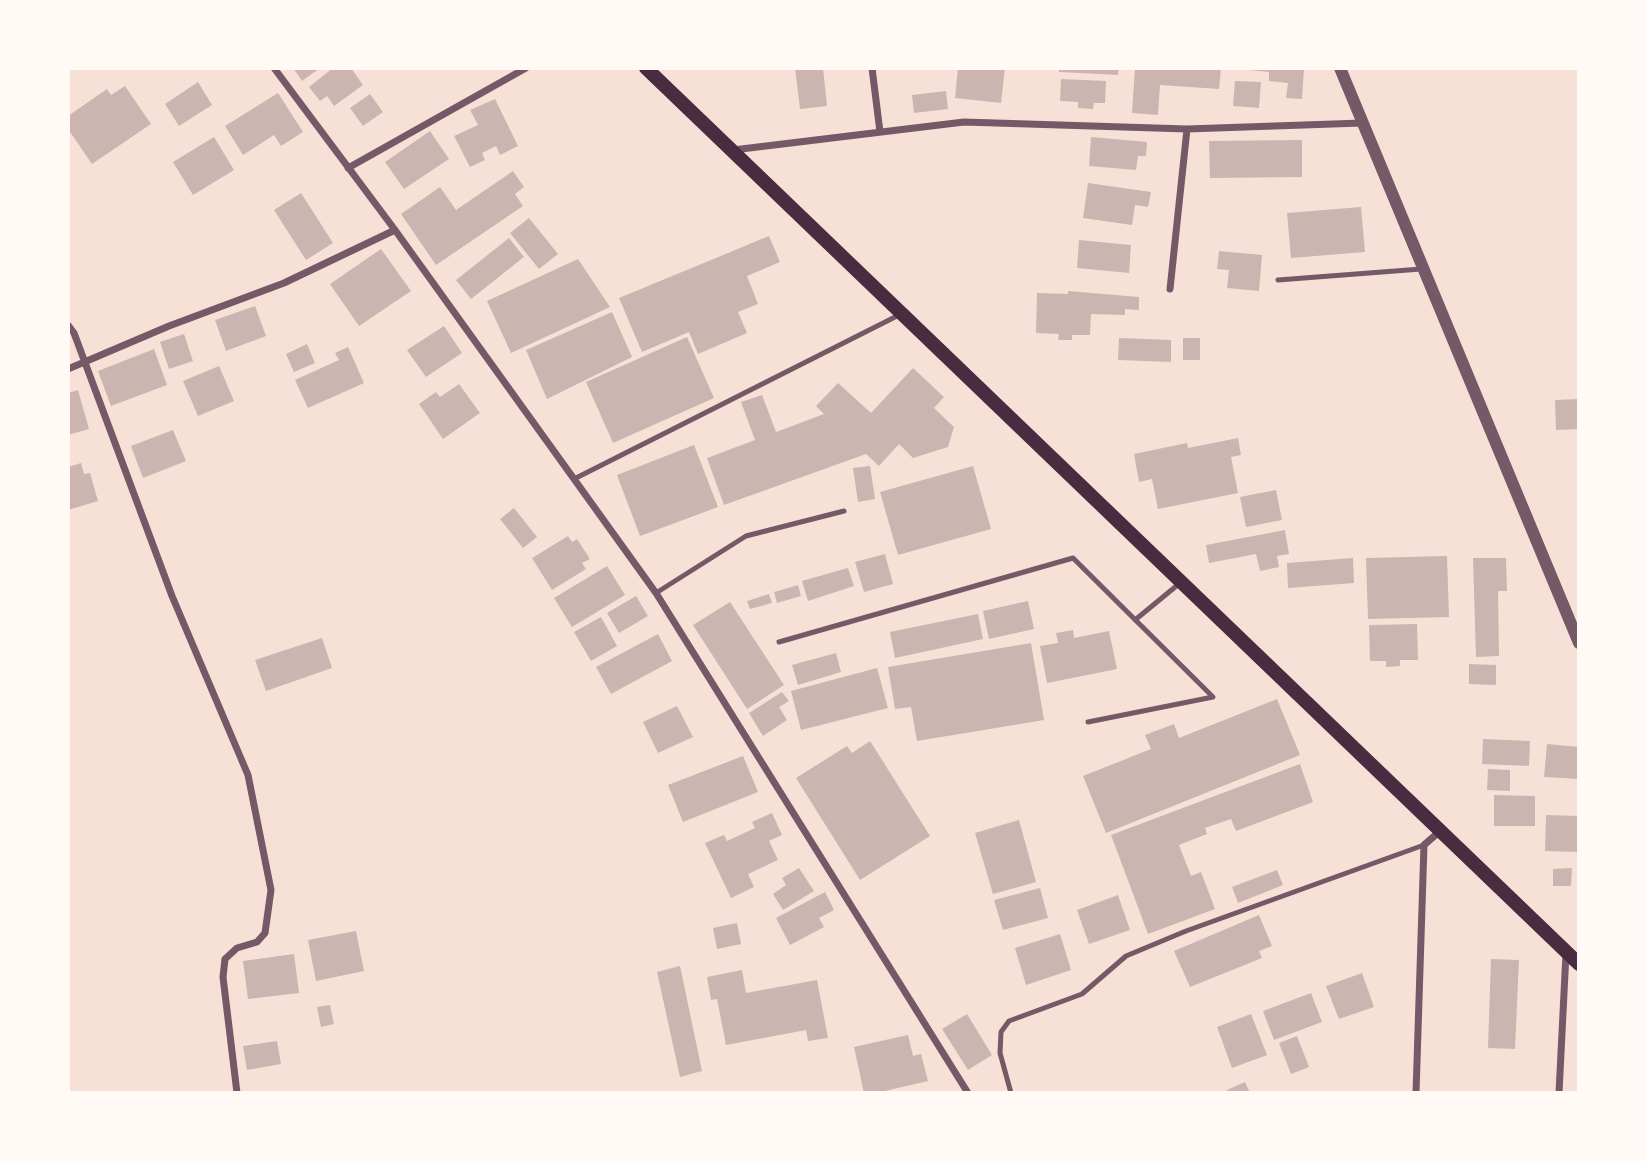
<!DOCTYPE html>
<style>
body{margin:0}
#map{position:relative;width:1647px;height:1161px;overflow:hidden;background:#f7e1d7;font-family:Lato,sans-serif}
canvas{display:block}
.frame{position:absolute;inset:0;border:70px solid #fffaf5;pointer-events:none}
</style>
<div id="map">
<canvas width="1647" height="1161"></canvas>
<div class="frame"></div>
</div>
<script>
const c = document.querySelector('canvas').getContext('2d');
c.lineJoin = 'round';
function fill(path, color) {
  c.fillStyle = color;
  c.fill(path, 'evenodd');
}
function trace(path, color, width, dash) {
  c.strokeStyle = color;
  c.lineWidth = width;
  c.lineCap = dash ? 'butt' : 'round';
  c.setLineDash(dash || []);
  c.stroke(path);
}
const building = new Path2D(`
 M293,68H320L302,81Z
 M333,68H351L363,85L334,106L327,96L320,101L309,87Z
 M795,68H823L827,106L800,109Z
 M958,68H1005L1001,103L955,98Z
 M1059,68H1119L1118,75L1059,72Z
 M1135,68H1221L1219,89L1160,85L1158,115L1132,113Z
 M1249,68H1304L1302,99L1286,98L1288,83L1269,81V72L1249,70Z
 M1061,79L1106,81L1105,103H1094L1093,109L1078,108V102L1060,101Z
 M1235,81L1261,82L1259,108L1233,106Z
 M198,82L212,105L179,126L165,104Z
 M125,86L151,124L92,164L68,129V116L107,89L111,95Z
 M946,91L948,109L914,113L912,95Z
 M278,93L303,132L281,146L274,135L243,155L225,126Z
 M370,94L383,112L363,126L350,108Z
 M495,99L518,146L500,155L496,146L482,153L485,160L470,167L454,136L478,125L470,110Z
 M430,131L449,159L404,189L385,162Z
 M214,137L234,170L193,195L173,162Z
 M1091,137L1147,142L1146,156H1138L1136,170L1089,166Z
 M1302,140V177L1210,178L1209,141Z
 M513,171L524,187L515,194L523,206L436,265L401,214L440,187L456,210Z
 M1088,183L1151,192L1148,207L1135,205L1132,225L1083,218Z
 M301,193L333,243L306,260L274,210Z
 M1361,207L1365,252L1291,258L1287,213Z
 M529,218L558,254L539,269L510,233Z
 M769,236L780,262L747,276L758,304L738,312L747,333L698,354L689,332L642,352L619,298Z
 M509,238L524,257L471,299L456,280Z
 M1079,240L1131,245L1129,273L1077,268Z
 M381,249L411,291L359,326L330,284Z
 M1219,251L1262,255L1259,291L1227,288L1229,270L1217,269Z
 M578,259L610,307L511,353L487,301Z
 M1068,291L1139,297V310L1125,309V315L1091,314L1090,335H1072V340H1058L1059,334L1036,333L1037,293L1068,294Z
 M255,306L266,336L226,351L215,320Z
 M612,312L632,357L547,399L526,350Z
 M444,326L462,353L426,377L407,350Z
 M184,334L193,361L169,369L160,342Z
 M687,337L714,398L613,443L586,382Z
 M1119,338L1171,340V362L1118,360Z
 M1183,338H1200V360H1183Z
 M307,344L315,363L294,372L286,354Z
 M348,347L364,383L308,408L295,380L339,360L335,353Z
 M154,349L167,385L111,406L98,371Z
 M219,366L234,401L198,416L183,381Z
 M913,368L944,397L934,408L954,427L948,447L913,458L899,444L879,466L866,454L724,505L707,458L755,440L741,402L762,395L776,432L824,414L816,406L838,383L871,413Z
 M459,384L480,413L443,439L419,404L436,392L440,397Z
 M78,390L89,429L68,435V393Z
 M1579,399V429L1556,430L1555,400Z
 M173,430L186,461L143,478L131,446Z
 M1238,438L1241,455L1231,457L1238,493L1158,509L1152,479L1139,482L1134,454L1187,443L1188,448Z
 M694,445L718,507L640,536L617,475Z
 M81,463L84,474L90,473L98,501L68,510V467Z
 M870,466L875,499L858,502L853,468Z
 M973,466L991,529L898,555L880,492Z
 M1276,490L1282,520L1246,527L1240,497Z
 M514,508L537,537L523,548L500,519Z
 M1285,530L1289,554L1277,556L1279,567L1260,571L1256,554L1209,563L1206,545Z
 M568,536L572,542L577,539L590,559L582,563L586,569L552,590L532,558Z
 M885,554L893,584L864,592L855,562Z
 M1447,556L1449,617L1368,619L1366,558Z
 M1353,558L1354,583L1288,588L1287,563Z
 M1473,558H1506L1507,591H1498L1499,656L1476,657Z
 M607,566L625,595L572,627L554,598Z
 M848,568L854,586L808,601L802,581Z
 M798,585L801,596L777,603L774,592Z
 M769,594L772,603L750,609L747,601Z
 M636,596L648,616L619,633L607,613Z
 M1028,601L1034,629L989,639L983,611Z
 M730,602L784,685L747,709L693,625Z
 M978,614L983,639L895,658L890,632Z
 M601,617L617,646L591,661L574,632Z
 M1417,624L1418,660H1400V666L1386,667V661H1370L1369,625Z
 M1073,630L1074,638L1109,631L1117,669L1047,683L1040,646L1058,643L1056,633Z
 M658,634L672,661L611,694L596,667Z
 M322,638L332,668L266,691L255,660Z
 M1031,643L1044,720L917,741L911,707L895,709L888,667Z
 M836,653L841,672L798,685L792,665Z
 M1469,664L1496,665V685L1469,684Z
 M877,668L888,708L801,730L791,691Z
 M782,692L789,701L779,707L787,720L763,736L749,713Z
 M1277,699L1300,755L1106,833L1083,776L1151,749L1145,735L1174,724L1179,738Z
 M677,706L693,737L658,753L643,722Z
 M1483,739L1530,741L1529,766L1482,764Z
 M870,741L930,836L860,880L796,778L847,746L852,753Z
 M1547,744L1579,747V779L1544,777Z
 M743,756L758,792L683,822L668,785Z
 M1300,764L1313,802L1236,831L1231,819L1205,828L1207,834L1179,845L1191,876L1201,872L1215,909L1148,934L1111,835Z
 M1488,769L1510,770V791L1487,790Z
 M1494,795L1535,796V826H1494Z
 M772,813L782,835L769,841L778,860L748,874L754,887L731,898L705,843L724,835L727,841L755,828L752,822Z
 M1546,815L1579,816V852L1545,851Z
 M1019,820L1036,882L993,894L975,833Z
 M799,868L814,891L783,910L773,894L786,885L782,878Z
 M1572,868L1571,886H1553V869Z
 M1277,870L1283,885L1238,903L1232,887Z
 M1040,888L1048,918L1003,930L994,900Z
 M825,892L834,910L819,918L824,927L790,945L776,918Z
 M1118,895L1130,930L1089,944L1077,910Z
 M1259,915L1272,946L1259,951L1262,958L1190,987L1174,951Z
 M737,923L741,944L717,949L713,928Z
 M356,931L364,971L316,981L308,940Z
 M1060,934L1071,970L1026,985L1015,948Z
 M294,954L299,993L248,999L243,961Z
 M1491,959L1519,960L1515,1049L1488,1048Z
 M680,966L702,1071L680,1077L657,972Z
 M742,970L746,993L817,980L828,1038L808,1041L806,1030L726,1045L717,999L711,1000L707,977Z
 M1362,973L1374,1007L1339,1019L1326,986Z
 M1311,993L1322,1022L1274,1040L1263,1011Z
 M330,1005L334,1024L321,1027L317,1007Z
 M967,1014L992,1055L968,1070L942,1029Z
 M1251,1014L1267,1055L1232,1068L1217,1027Z
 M908,1035L913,1056L921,1054L928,1081L876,1093H864L854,1047Z
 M1297,1036L1309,1067L1291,1074L1279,1043Z
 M277,1041L281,1064L247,1070L243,1046Z
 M1245,1082L1250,1093H1228L1227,1090Z`);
const service = new Path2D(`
 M1278,280L1421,269
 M574,479L899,315
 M656,593L746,536L844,511
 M1135,620L1180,583
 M779,642L1073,558L1213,697L1088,722
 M1011,1093L1000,1053L1001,1032L1009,1021L1082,994L1126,956L1186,931L1424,845`);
const minor = new Path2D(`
 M274,68L395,230L656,593L968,1093
 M872,68L880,132
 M733,150L964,122L1187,129L1362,123
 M348,168L526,68
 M1170,289L1187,129
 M68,325L74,333L172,596L248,775L271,890L265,933L257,942L237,948L225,959L223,977L237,1093
 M68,369L169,326L284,283L395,230
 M1416,1093L1424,845L1439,832
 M1559,1093L1566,953`);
const tertiary = new Path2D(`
 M1340,68L1579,643`);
const secondary = new Path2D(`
 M646,68L1579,964`);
fill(building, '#ccb4b1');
trace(service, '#755966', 5);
trace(minor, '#755966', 7);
trace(tertiary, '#755966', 12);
trace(secondary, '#4a2c40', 14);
</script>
